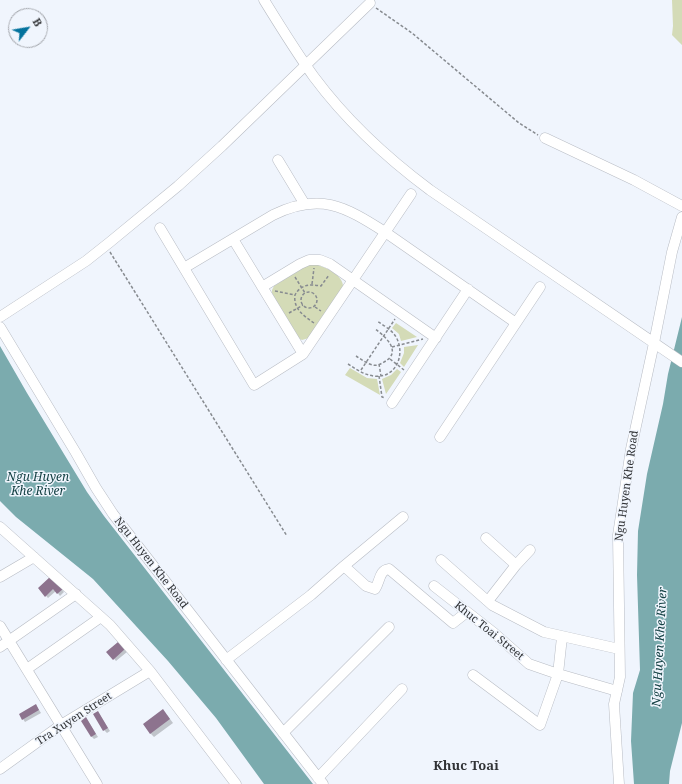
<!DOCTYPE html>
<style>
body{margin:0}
#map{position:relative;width:682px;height:784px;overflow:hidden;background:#f0f5fd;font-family:"Noto Serif",serif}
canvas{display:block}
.north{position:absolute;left:8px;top:8px;width:40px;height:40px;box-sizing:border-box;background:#f0f5fd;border:1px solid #a4a7ad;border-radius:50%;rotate:59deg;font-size:11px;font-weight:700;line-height:16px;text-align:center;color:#313336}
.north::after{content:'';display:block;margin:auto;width:14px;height:18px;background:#03729d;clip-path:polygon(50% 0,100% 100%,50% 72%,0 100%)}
</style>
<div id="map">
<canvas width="682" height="784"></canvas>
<div class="north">B</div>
</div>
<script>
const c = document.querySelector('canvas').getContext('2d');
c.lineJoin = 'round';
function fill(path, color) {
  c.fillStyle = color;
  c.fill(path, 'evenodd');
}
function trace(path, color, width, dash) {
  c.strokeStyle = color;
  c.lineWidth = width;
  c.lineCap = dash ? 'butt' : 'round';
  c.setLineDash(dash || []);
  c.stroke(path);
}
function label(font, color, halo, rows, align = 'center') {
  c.font = font + ' "Noto Serif",serif';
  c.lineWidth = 3;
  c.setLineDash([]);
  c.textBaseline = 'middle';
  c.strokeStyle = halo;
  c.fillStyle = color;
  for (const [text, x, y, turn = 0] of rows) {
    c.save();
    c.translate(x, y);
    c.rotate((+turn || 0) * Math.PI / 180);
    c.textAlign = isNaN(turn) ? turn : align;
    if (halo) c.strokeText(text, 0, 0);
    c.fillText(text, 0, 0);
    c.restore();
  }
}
const green = new Path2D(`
 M672,0H682V45L672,35L673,26Z
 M310,264C322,264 345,275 343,288L309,338L302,340L296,337L272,293V290L274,286L303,267Z
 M396,323L417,337L401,341L399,334L392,328Z
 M418,345L404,367L400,363L404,353V347Z
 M350,368L367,378L377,379L380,395L345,375Z
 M397,369L401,372L386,394L382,379L391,375Z`);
const water = new Path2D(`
 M682,317V723L670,771L669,784H634L631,741L633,693L640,670L637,575L638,531L647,474L663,404L668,374Z
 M0,346L27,393L87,492L104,516L313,784H264L216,718L168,661L93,579L16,517L0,501Z`);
const shadow = new Path2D(`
 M54,580L64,592L60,596L56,591L48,598L39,588Z
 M118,643L127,652L116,661L108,652Z
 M36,705L41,713L25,722L23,719Z
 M98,712L110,731L107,733L104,730Z
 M167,715L173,723L154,737L150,733Z
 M88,721L98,737L94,739L92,737Z`);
const building = new Path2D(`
 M51,576L63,589L57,594L53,589L45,597L38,588Z
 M118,642L125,649L113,660L106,652Z
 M36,704L39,710L22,720L19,714Z
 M163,709L170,719L150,734L143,724Z
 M98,711L108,728L103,731L93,714Z
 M86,717L96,734L91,737L81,721Z`);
const path = new Path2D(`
 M376,8L412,33L519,123L538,135
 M110,252L287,536
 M295,277L305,293
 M312,284L314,268
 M275,291L295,295
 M301 300a8 8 0 1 1 16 0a8 8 0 1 1-16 0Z
 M315,307L321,311
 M289,313L303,305
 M314,323C304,316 293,309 295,295C301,284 310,284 321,286L329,275
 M392,347L423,339
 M356,356C361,359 367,364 373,365C377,366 381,364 384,362C403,352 385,336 375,329
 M390,359L404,370
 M348,364C356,369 364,375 374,376C396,379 406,354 396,337C392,330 383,325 377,321
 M379,364L381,376
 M361,370L395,319
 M379,376L382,397L385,398`);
const minor = new Path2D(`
 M264,0C280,26 296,52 314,77C346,120 387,158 430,190L682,362
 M545,138L634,180L682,206
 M278,160L304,203
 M160,228L254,385L303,354L411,194
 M233,239L303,354
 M184,268L273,215C320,192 344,206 385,232L516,323
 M262,287L300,264L309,260H320L330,264L353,280L436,338
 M0,317L86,261L110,242L178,186L222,146L370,3
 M0,327L76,453L96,488L113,514L323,784
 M392,403L468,289
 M440,437L540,287
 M0,527L110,625L150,671L236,784
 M486,538L516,565L530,550
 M441,560L492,605L544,632L619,649
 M344,566L403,517
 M0,577L34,557
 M434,586L494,633L529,664L555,673L617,691
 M488,601L516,565
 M0,626L97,784
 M0,647L76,594
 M226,660L311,595L344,566L366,586L375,589C380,582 379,570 389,569L453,623L467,612
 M27,669L101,617
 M473,675L540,725L558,674L562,637
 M283,733L389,627
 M0,769L61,725L150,671
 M318,778L402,689
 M619,784L614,704L620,677L618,535L631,449L654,343L672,252L682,217`);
const streetNames = [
 ["Ngu Huyen Khe Road",627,486,-82],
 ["Ngu Huyen Khe Road",151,563,52],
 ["Khuc Toai Street",489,631,39],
 ["Tra Xuyen Street",74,719,-33]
];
const waterNames = [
 ["Ngu Huyen",38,478],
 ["Khe River",38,492],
 ["Ngu Huyen Khe River",660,647,-87]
];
const quarterNames = [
 ["Khuc Toai",466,766]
];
fill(green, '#d4dbb7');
fill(water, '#7babae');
fill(shadow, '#0003');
fill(building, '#8d738e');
trace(minor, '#b8bcc4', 11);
trace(path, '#878b90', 1.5, [3, 2]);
trace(minor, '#fff', 10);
label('11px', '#313336', '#f0f5fd', streetNames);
label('italic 12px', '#144144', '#f0f5fd', waterNames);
label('bold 13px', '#313336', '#f0f5fd', quarterNames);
</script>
